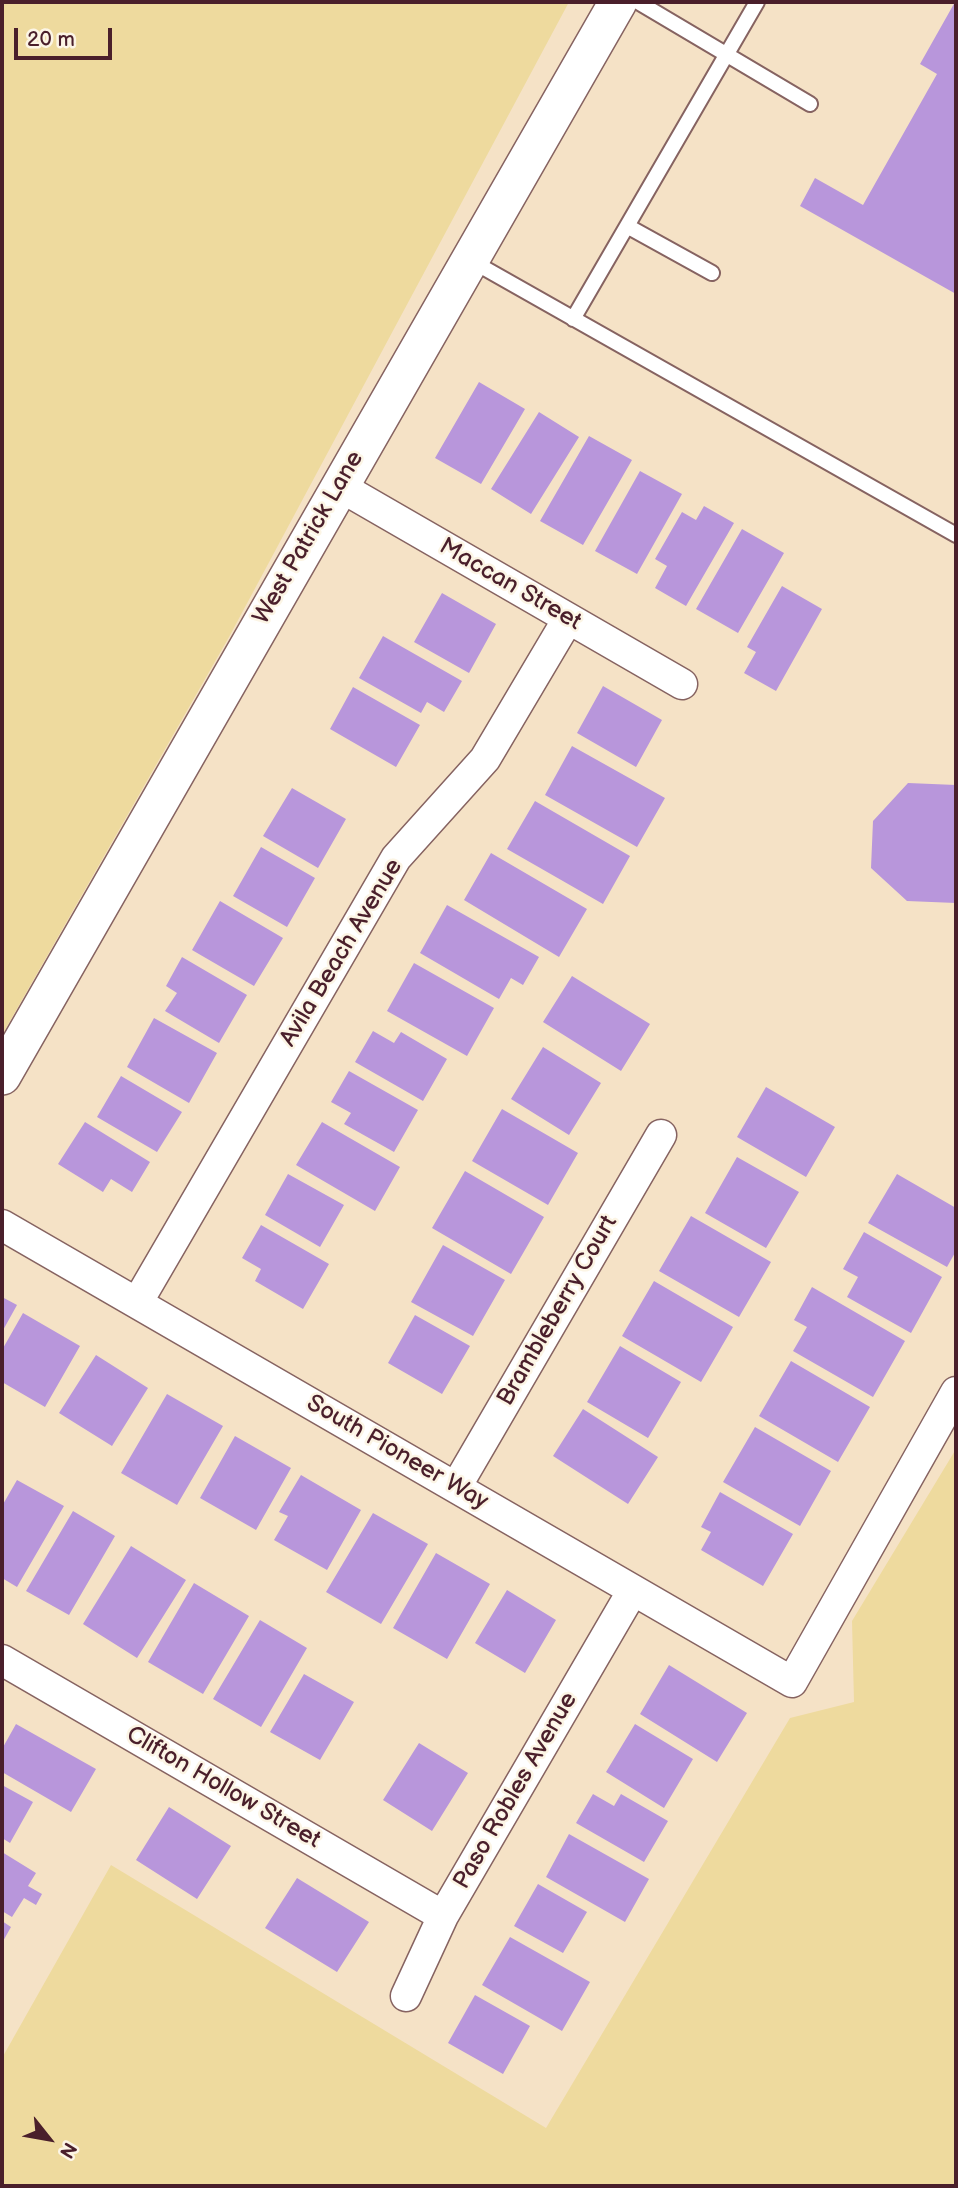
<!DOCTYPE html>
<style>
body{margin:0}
#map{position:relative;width:958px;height:2188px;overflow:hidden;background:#f5e2c6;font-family:"Balsamiq Sans",sans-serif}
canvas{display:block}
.frame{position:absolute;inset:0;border:4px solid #4a1f2b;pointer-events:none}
.north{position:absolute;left:14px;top:2104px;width:70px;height:70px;-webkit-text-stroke:5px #fcf5e5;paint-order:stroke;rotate:121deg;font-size:19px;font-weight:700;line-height:28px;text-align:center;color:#4a1f2b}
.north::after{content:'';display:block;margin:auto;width:24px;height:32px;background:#4a1f2b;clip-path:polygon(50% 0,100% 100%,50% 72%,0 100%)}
.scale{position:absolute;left:14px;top:28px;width:98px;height:32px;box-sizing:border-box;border:4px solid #4a1f2b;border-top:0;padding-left:9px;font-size:21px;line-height:24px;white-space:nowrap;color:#4a1f2b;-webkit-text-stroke:5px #fcf5e5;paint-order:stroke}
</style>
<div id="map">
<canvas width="958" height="2188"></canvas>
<div class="frame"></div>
<div class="north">N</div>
<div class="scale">20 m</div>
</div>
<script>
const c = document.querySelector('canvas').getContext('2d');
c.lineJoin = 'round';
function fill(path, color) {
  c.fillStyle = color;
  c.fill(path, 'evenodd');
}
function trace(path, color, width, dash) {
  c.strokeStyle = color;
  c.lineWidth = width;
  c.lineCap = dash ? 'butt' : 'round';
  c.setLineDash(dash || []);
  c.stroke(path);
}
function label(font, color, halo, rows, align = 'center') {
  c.font = font + ' "Balsamiq Sans",sans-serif';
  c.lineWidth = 5;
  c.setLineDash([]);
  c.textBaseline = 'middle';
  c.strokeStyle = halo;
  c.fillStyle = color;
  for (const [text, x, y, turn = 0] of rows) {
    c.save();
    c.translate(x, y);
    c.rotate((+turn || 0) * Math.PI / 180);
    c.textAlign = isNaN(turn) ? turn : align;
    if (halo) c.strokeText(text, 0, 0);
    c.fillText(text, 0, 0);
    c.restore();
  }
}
const sand = new Path2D(`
 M2,2H569L229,637L2,1035Z
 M956,1449V2186H2V2058L111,1865L546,2128L790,1718L854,1702L852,1621Z`);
const building = new Path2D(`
 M955,2H956V294L800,206L815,178L863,205L937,74L920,64Z
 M479,382L525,409L481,484L435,458Z
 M539,412L579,437L531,514L491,489Z
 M589,436L632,460L583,545L540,521Z
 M640,471L682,494L637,574L595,551Z
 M704,506L734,523L686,606L655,588L667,566L655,559L682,512L696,520Z
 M742,529L784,553L738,633L696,609Z
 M782,586L822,609L776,691L744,673L756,652L747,647Z
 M442,593L496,624L469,673L414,642Z
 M383,636L462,681L444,712L427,702L421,713L359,678Z
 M603,686L662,720L636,767L577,733Z
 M353,687L420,725L396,767L330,729Z
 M572,746L665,798L637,847L545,795Z
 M908,783L956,785V903L907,901L871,868L873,821Z
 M292,788L346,819L318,868L263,836Z
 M535,801L630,856L603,904L507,849Z
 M261,847L315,878L287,927L233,896Z
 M491,853L587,909L559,957L464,900Z
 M220,901L283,938L254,986L192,950Z
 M447,905L539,957L523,985L511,978L499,999L420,953Z
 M182,957L247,995L219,1043L165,1011L177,993L166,986Z
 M414,963L494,1008L467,1056L387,1011Z
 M572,976L650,1024L621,1071L543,1022Z
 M154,1018L217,1053L189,1103L127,1067Z
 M373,1031L394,1043L401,1032L447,1059L423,1101L355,1062Z
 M543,1047L601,1083L569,1135L511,1099Z
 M349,1071L418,1110L394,1152L344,1124L351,1113L331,1102Z
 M121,1076L182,1112L157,1152L97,1117Z
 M766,1087L835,1127L806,1177L737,1137Z
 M502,1109L578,1153L548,1205L472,1161Z
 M85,1122L150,1162L132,1192L111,1179L103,1192L58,1164Z
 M322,1122L400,1167L375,1211L296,1165Z
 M737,1157L799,1192L766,1248L705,1213Z
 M465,1171L544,1217L511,1274L432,1228Z
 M288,1174L344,1205L320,1247L265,1215Z
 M897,1174L956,1208V1251L947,1267L868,1223Z
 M691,1216L771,1262L739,1317L659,1271Z
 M261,1225L329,1264L303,1309L255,1281L261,1269L242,1258Z
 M864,1232L942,1277L911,1333L847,1297L858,1277L843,1269Z
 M443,1245L505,1280L473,1336L411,1302Z
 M654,1281L733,1327L701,1382L622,1336Z
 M812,1287L905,1341L873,1397L793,1351L807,1327L794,1320Z
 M2,1297L17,1305L2,1332Z
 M23,1313L80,1346L45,1407L2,1382V1350Z
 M415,1315L470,1346L442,1394L388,1363Z
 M620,1346L681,1382L648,1438L587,1402Z
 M96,1355L148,1388L112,1446L59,1413Z
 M791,1361L870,1407L838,1462L759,1416Z
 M167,1394L223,1426L177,1505L121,1473Z
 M583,1409L658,1457L628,1504L553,1456Z
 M755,1427L831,1471L800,1526L723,1482Z
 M235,1436L291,1468L256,1530L200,1498Z
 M301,1475L361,1510L327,1570L274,1540L288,1516L279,1512Z
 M17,1480L64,1506L17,1587L2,1578V1506Z
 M720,1492L793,1534L763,1586L701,1550L711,1532L701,1527Z
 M73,1511L115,1536L69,1615L26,1591Z
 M373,1513L428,1544L381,1624L326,1592Z
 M131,1546L186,1580L137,1658L83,1624Z
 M436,1553L490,1584L447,1659L393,1628Z
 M194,1583L249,1616L203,1694L148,1662Z
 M507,1590L556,1620L525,1673L475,1643Z
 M260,1620L307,1648L261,1727L213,1699Z
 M669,1665L747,1713L717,1762L640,1714Z
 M304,1674L354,1702L320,1760L270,1732Z
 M16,1724L96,1769L71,1812L2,1772V1749Z
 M635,1724L693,1759L664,1808L606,1772Z
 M419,1743L468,1773L432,1831L383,1800Z
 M2,1785L33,1802L10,1843L2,1838Z
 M593,1794L614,1806L621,1794L668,1821L644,1862L576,1823Z
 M169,1807L231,1846L197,1899L136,1860Z
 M569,1834L649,1879L625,1922L546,1877Z
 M2,1852L36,1873L28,1886L42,1894L36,1905L24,1898L12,1917L2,1911Z
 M297,1878L369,1922L337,1972L265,1928Z
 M538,1884L587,1912L563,1953L514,1926Z
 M2,1921L11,1927L2,1943Z
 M510,1937L590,1982L562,2031L482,1985Z
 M475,1995L530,2026L503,2074L448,2043Z`);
const service = new Path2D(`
 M638,2L810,104
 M627,226L712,273
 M470,260L956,535
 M573,319L757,2`);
const minor = new Path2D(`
 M339,486L682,684
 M2,1225L792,1682L956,1392
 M137,1303L396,858L485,759L568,619
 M456,1487L661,1135
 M2,1660L443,1916
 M406,1996L443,1916L633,1590`);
const tertiary = new Path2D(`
 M2,1076L618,2`);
const streetNames = [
 ["West Patrick Lane",309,538,-60],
 ["Maccan Street",510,585,30],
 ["Avila Beach Avenue",342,953,-59],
 ["Brambleberry Court",558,1311,-60],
 ["South Pioneer Way",397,1453,30],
 ["Clifton Hollow Street",223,1788,30],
 ["Paso Robles Avenue",516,1791,-60]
];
fill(sand, '#eeda9e');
fill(building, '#b896db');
trace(service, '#866361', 18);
trace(minor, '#866361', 33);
trace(tertiary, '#866361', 40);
trace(service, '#fff', 14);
trace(minor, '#fff', 30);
trace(tertiary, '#fff', 37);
label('24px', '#4a1f2b', '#fcf5e5', streetNames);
</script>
